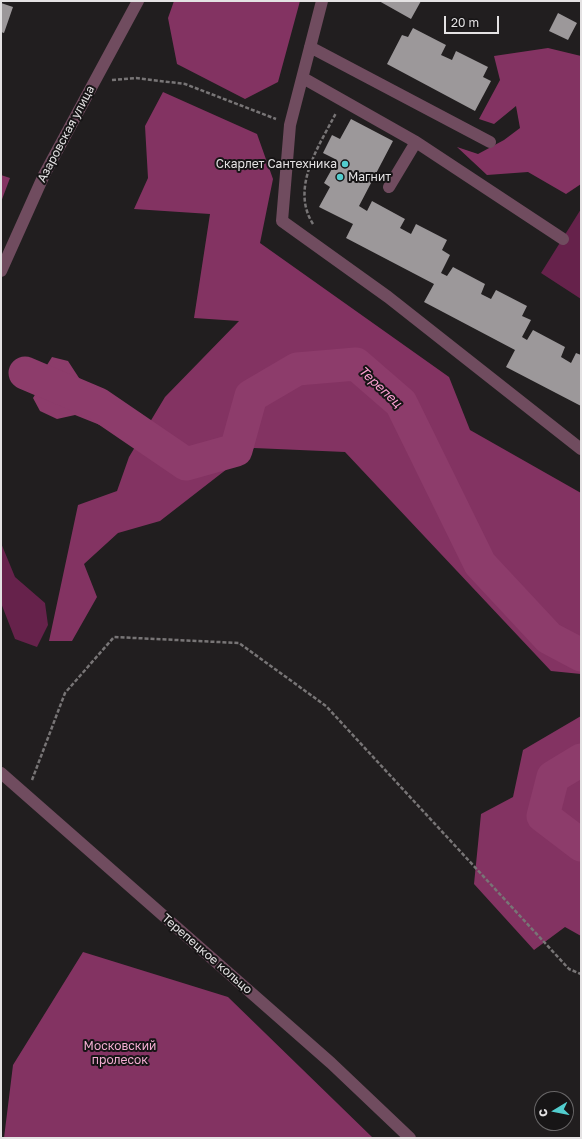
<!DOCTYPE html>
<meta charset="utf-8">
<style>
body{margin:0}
#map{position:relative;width:582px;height:1139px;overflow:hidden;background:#211e1f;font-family:"Golos Text",sans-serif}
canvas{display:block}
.frame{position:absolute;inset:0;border:2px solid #e4e2e3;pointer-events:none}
.north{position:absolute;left:534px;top:1091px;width:40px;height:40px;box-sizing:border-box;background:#171516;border:1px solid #696768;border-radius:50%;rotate:260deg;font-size:11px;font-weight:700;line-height:16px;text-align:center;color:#e4e2e3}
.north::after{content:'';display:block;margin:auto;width:14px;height:18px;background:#52cdce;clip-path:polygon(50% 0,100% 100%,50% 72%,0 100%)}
.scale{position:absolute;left:444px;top:16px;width:55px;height:18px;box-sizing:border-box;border:2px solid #e4e2e3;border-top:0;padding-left:5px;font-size:12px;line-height:14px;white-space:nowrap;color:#e4e2e3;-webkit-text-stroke:3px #171516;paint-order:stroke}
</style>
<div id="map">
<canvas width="582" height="1139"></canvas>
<div class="frame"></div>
<div class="north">С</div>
<div class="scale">20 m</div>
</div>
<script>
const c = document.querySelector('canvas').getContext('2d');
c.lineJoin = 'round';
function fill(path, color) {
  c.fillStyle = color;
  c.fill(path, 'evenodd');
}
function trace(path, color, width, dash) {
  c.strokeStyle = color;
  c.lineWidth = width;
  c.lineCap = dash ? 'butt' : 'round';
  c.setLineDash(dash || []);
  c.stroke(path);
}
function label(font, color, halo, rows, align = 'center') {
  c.font = font + ' "Golos Text",sans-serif';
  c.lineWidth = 4;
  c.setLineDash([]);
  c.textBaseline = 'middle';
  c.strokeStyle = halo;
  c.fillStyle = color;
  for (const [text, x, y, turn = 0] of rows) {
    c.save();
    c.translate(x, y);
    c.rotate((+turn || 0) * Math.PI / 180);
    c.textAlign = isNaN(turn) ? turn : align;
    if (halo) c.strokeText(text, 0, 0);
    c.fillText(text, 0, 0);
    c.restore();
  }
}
const green = new Path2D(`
 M581,209V299L541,273Z
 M1,543L15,577L45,603L48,625L37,647L15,639L1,603Z`);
const forest = new Path2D(`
 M174,1H300L278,82L245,99L177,64L168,18Z
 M548,48L581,56V184L566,194L528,172L487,175L457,147L478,154L504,140L520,128L516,106L494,124L479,119L500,80L494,56Z
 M163,92L257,134L273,179L260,243L449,377L470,430L581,493V674L551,671L345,452L254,448L160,521L118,533L84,564L97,597L72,641H49L78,505L117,491L129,457L165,397L239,321L194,318L210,214L134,209L148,178L145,126Z
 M1,175L10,178L1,202Z
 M581,716V936L565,927L534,950L474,884L481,814L513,797L523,750Z
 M83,952L228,997L373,1138H4L13,1065Z`);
const water = new Path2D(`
 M52,357L68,361L81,381L142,434L120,433L75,415L57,419L40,411L33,398L39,388L25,373H42Z`);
const river = new Path2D(`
 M25,373L98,404L186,464L236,450L251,396L297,369L356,364L401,403L480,564L549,638L581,655
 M581,760L553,777L543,816L581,845`);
const building = new Path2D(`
 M379,1H421L411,19Z
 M1,3L13,7L4,33L1,32Z
 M558,13L577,23L568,40L549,31Z
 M413,28L446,45L441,55L452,60L456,51L488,67L483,77L491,81L475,111L387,64L402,35L408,37Z
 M351,119L393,141L359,206L367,211L372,201L405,219L400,228L411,234L416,224L447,240L442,250L450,255L441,273L447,276L453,267L485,284L481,294L491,299L496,290L527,306L522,316L531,320L522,337L527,340L533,330L565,347L561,357L571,363L576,353L581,355V406L506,367L515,350L424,302L434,284L346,238L353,224L319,207L330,187L324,183L337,160L323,153L332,135L340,139Z`);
const path = new Path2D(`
 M112,80L136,78L185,84L276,119
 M313,224C290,188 319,146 336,113
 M32,780L65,693L114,637L239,643L326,706L569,969L581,974`);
const minor = new Path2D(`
 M322,1L290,125L282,221L388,297L581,449
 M310,47L490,142
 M303,78L416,142L389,187
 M416,142L563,239
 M1,271L44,175L138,1
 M1,773L331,1063L410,1138`);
const markers = [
 [345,164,4,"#52cdce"],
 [340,177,4,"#52cdce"]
];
const streetNames = [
 ["Азаровская улица",66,134,-62],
 ["Терепецкое кольцо",207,954,41]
];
const poiNames = [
 ["Скарлет Сантехника",337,164],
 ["Магнит",348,177,"left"]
];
const parkNames = [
 ["Московский",120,1046],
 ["пролесок",120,1060]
];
const waterNames = [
 ["Терепец",380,387,43]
];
fill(green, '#66224b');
fill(forest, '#833362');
fill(water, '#8d3c6b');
trace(river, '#8d3c6b', 33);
fill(building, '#9c989a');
trace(path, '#787576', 2.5, [4, 2]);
trace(minor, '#704c5f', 12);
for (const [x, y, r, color] of markers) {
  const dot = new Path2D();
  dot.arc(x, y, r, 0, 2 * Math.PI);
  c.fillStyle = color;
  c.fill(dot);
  trace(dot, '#171516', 1.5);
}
label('12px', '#e4e2e3', '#171516', streetNames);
label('12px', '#e4e2e3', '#171516', poiNames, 'right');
label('12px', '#f3aed2', '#171516', parkNames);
label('italic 13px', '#fb9fd1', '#171516', waterNames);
</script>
